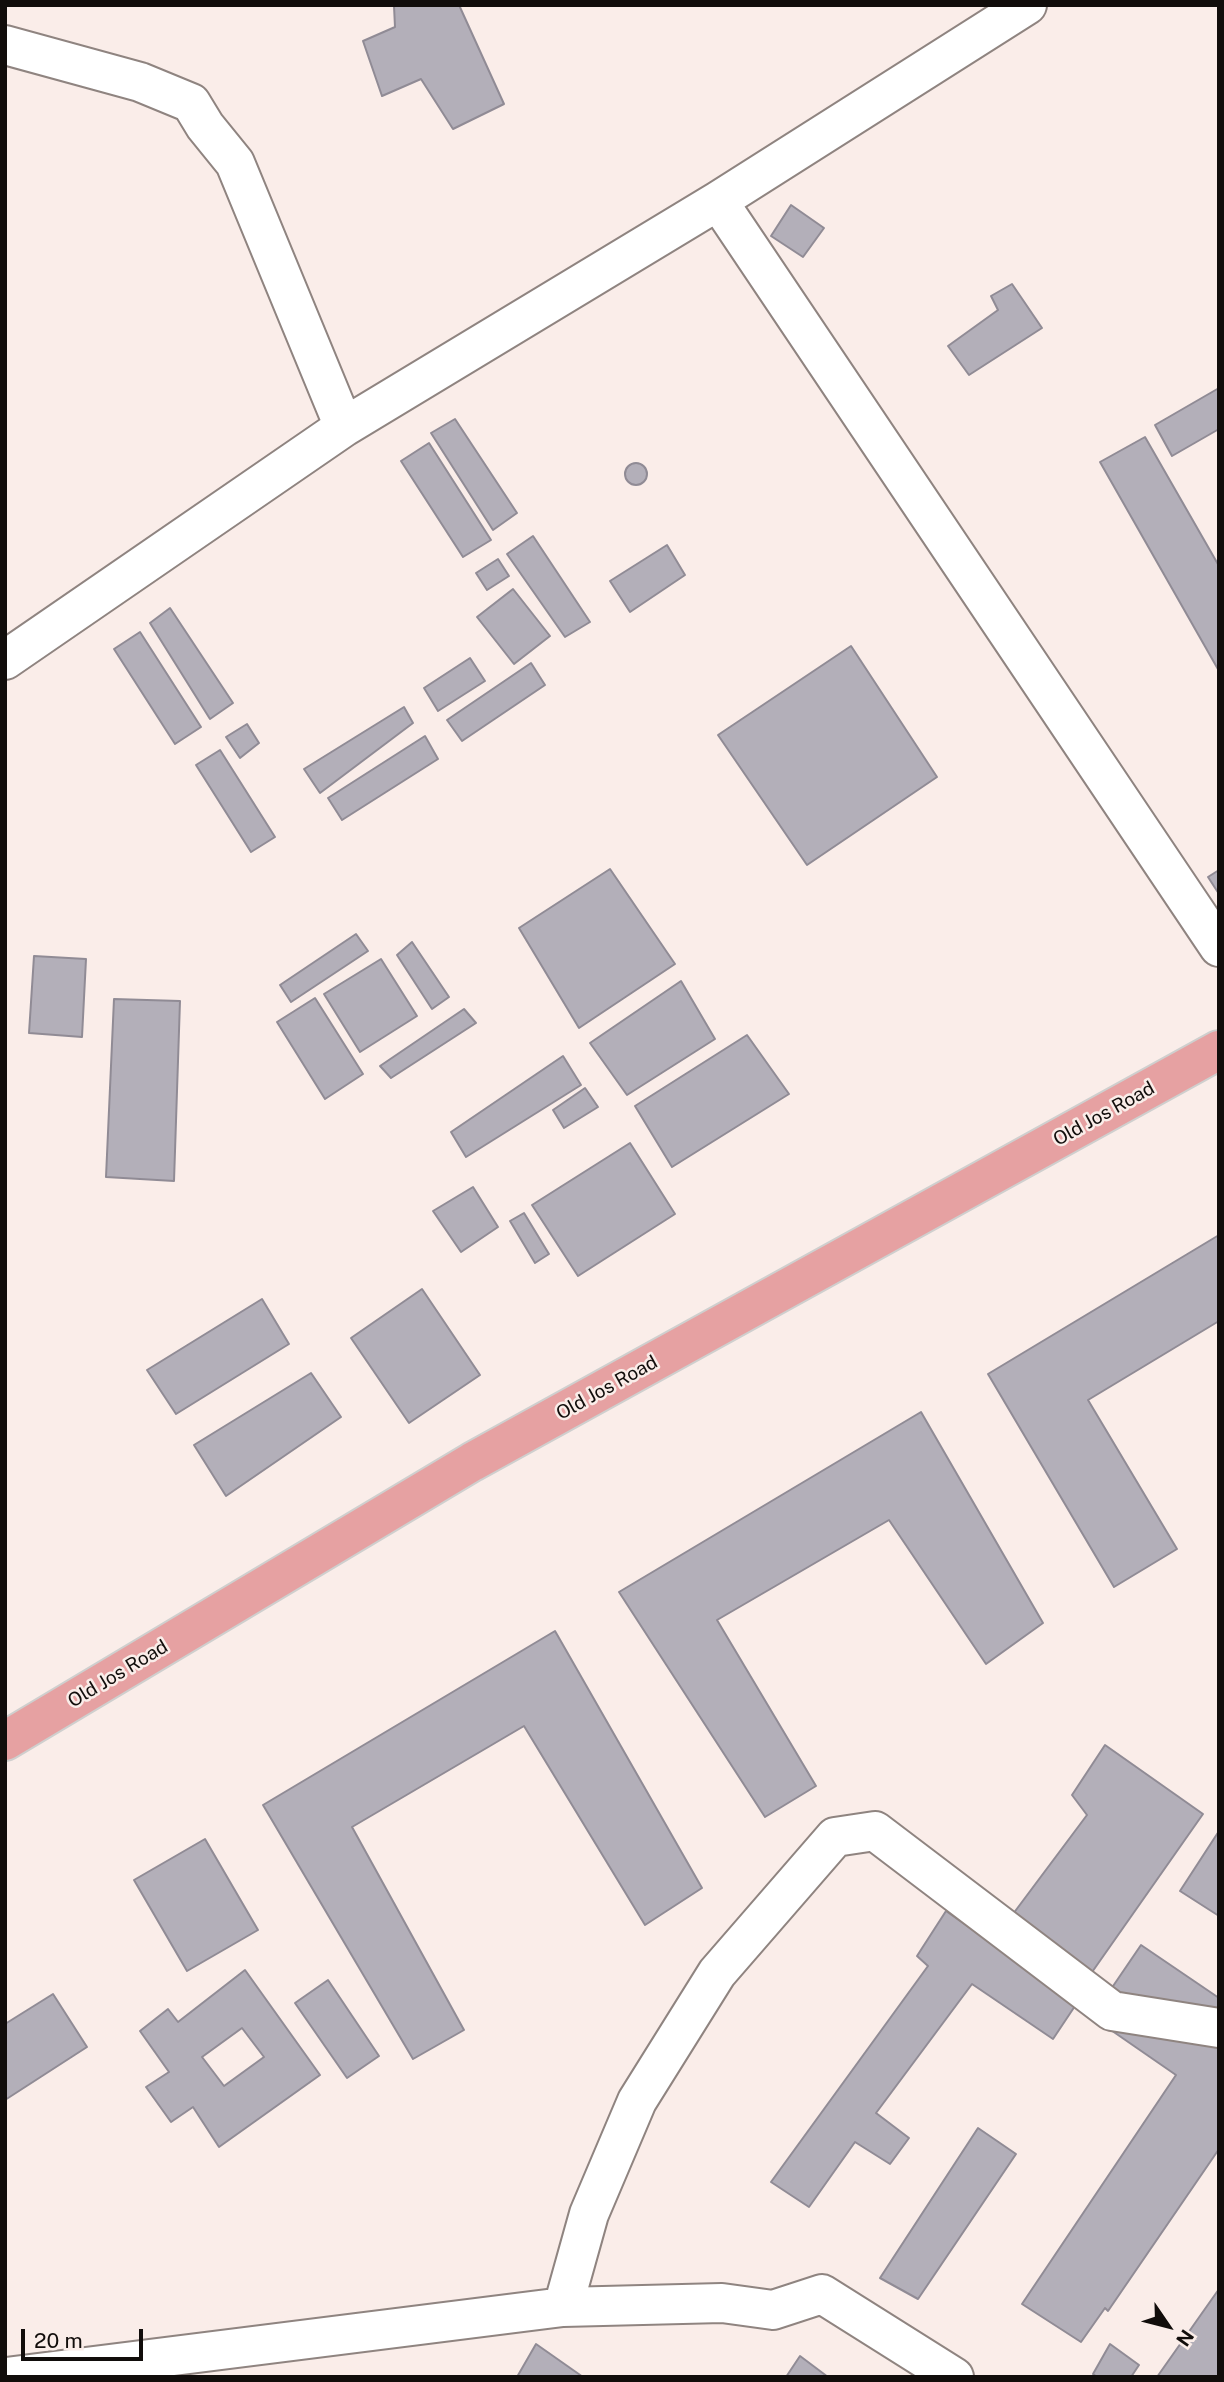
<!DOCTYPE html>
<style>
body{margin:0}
#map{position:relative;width:1224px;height:2382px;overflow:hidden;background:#faede9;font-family:"Public Sans",sans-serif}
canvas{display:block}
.frame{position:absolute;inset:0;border:7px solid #110d0b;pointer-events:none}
.north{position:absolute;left:1133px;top:2291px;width:70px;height:70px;-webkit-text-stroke:5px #faede9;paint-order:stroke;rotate:125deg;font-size:19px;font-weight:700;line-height:28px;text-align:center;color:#110d0b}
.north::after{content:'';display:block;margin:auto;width:24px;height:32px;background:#110d0b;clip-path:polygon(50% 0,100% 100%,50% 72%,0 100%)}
.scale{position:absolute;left:21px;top:2329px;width:122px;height:32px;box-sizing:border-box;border:4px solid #110d0b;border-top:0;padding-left:9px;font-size:21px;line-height:24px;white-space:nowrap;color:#110d0b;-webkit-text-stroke:5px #faede9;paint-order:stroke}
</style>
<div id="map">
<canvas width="1224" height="2382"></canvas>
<div class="frame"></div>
<div class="north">N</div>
<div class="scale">20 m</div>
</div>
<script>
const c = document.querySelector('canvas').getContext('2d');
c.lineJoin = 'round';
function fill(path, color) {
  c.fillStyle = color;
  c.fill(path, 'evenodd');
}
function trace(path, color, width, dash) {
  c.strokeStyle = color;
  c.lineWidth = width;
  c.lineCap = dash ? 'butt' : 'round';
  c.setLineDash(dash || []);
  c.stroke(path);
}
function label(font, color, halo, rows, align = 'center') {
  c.font = font + ' "Public Sans",sans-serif';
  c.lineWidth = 5;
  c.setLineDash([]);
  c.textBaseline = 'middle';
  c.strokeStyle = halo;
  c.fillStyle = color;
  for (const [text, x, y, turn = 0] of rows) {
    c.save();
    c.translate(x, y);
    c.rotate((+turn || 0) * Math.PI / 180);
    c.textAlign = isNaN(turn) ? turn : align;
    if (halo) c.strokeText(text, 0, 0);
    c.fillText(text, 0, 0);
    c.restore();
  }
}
const building = new Path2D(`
 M396,5H459L504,104L453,129L421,79L382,96L363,41L395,27L394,6Z
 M791,205L824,228L803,257L771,236Z
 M1012,284L1042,328L969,375L948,346L998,310L991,296Z
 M1219,388V429L1172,456L1155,425Z
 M455,419L517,513L493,530L431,433Z
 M1145,437L1219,566V671L1100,462Z
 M429,443L491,540L463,557L401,461Z
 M625 474a11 11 0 1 1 22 0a11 11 0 1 1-22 0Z
 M533,536L590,622L565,637L507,554Z
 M667,545L685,575L630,612L610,581Z
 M498,559L509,576L487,590L476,573Z
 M513,589L550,636L514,664L477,617Z
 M170,608L233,703L210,719L150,623Z
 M140,632L201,727L175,744L114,649Z
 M851,646L937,777L807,865L718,735Z
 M470,658L485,681L438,711L424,688Z
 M531,663L545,685L462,741L447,720Z
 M404,707L413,723L320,793L304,769Z
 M247,724L259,743L240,758L226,737Z
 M425,736L438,759L342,820L328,798Z
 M220,750L275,837L251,852L196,765Z
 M610,869L675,964L579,1028L519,928Z
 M1219,870V894L1208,877Z
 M356,934L368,951L291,1002L280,985Z
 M412,942L449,997L432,1009L397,955Z
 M34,956L86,959L82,1037L29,1033Z
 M381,959L417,1016L360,1052L324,994Z
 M681,981L715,1039L627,1095L590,1043Z
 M315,998L363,1074L325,1099L277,1022Z
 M114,999L180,1001L174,1181L106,1177Z
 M464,1009L476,1023L391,1078L380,1066Z
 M747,1035L789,1094L672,1167L635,1106Z
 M563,1056L581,1085L466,1157L451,1132Z
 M585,1088L598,1107L564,1128L553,1110Z
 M630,1143L675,1214L578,1276L532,1205Z
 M473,1187L498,1227L461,1252L433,1211Z
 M524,1213L549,1254L535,1263L510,1221Z
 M1219,1235V1321L1088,1400L1177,1549L1114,1587L988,1374Z
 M422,1289L480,1375L409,1423L351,1338Z
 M262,1299L289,1344L176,1414L147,1370Z
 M311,1373L341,1417L226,1496L194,1445Z
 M921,1412L1043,1623L986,1664L889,1520L717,1620L816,1786L765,1817L619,1592Z
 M555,1631L702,1888L645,1925L524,1726L352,1827L464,2030L413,2059L263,1805Z
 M1105,1745L1203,1814L1090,1975L1010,1918L1087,1815L1072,1795Z
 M1219,1831V1916L1180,1891Z
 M205,1839L258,1930L187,1971L134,1880Z
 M946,1911L1077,2003L1053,2039L972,1984L876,2113L909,2138L890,2164L855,2142L809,2207L771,2182L928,1966L917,1956Z
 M1141,1945L1219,1998V2149L1108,2311L1105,2308L1081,2342L1022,2304L1176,2075L1092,2017Z
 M245,1970L320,2075L219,2147L193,2107L171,2122L146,2087L169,2072L140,2031L168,2009L178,2022ZM242,2028L264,2057L224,2086L202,2057Z
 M328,1980L379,2056L347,2078L295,2003Z
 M53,1994L87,2047L5,2100V2024Z
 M978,2128L1016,2154L918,2299L880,2278Z
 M1219,2289V2377H1157Z
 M536,2344L583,2377H517Z
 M1110,2344L1139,2365L1131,2377H1097L1093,2374Z
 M800,2356L828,2377H786Z`);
const minor = new Path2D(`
 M5,45L140,82L191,103L205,126L235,163L344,427
 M718,201L1219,947
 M5,660L344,427L718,201L1027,5
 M563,2307L589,2214L637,2101L717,1973L835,1837L875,1831L1112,2011L1219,2028
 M6,2377L563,2307L722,2303L773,2310L822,2294L954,2377`);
const major = new Path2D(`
 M5,1741L472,1462L1219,1050`);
const streetNames = [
 ["Old Jos Road",1104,1114,-29],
 ["Old Jos Road",607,1388,-29],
 ["Old Jos Road",118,1674,-31]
];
fill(building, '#b3afb9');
trace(building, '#908b95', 2);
trace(minor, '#8f8480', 42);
trace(major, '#cfcfce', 42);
trace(minor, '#fff', 38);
trace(major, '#e6a1a2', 38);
label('19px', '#110d0b', '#faede9', streetNames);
</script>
